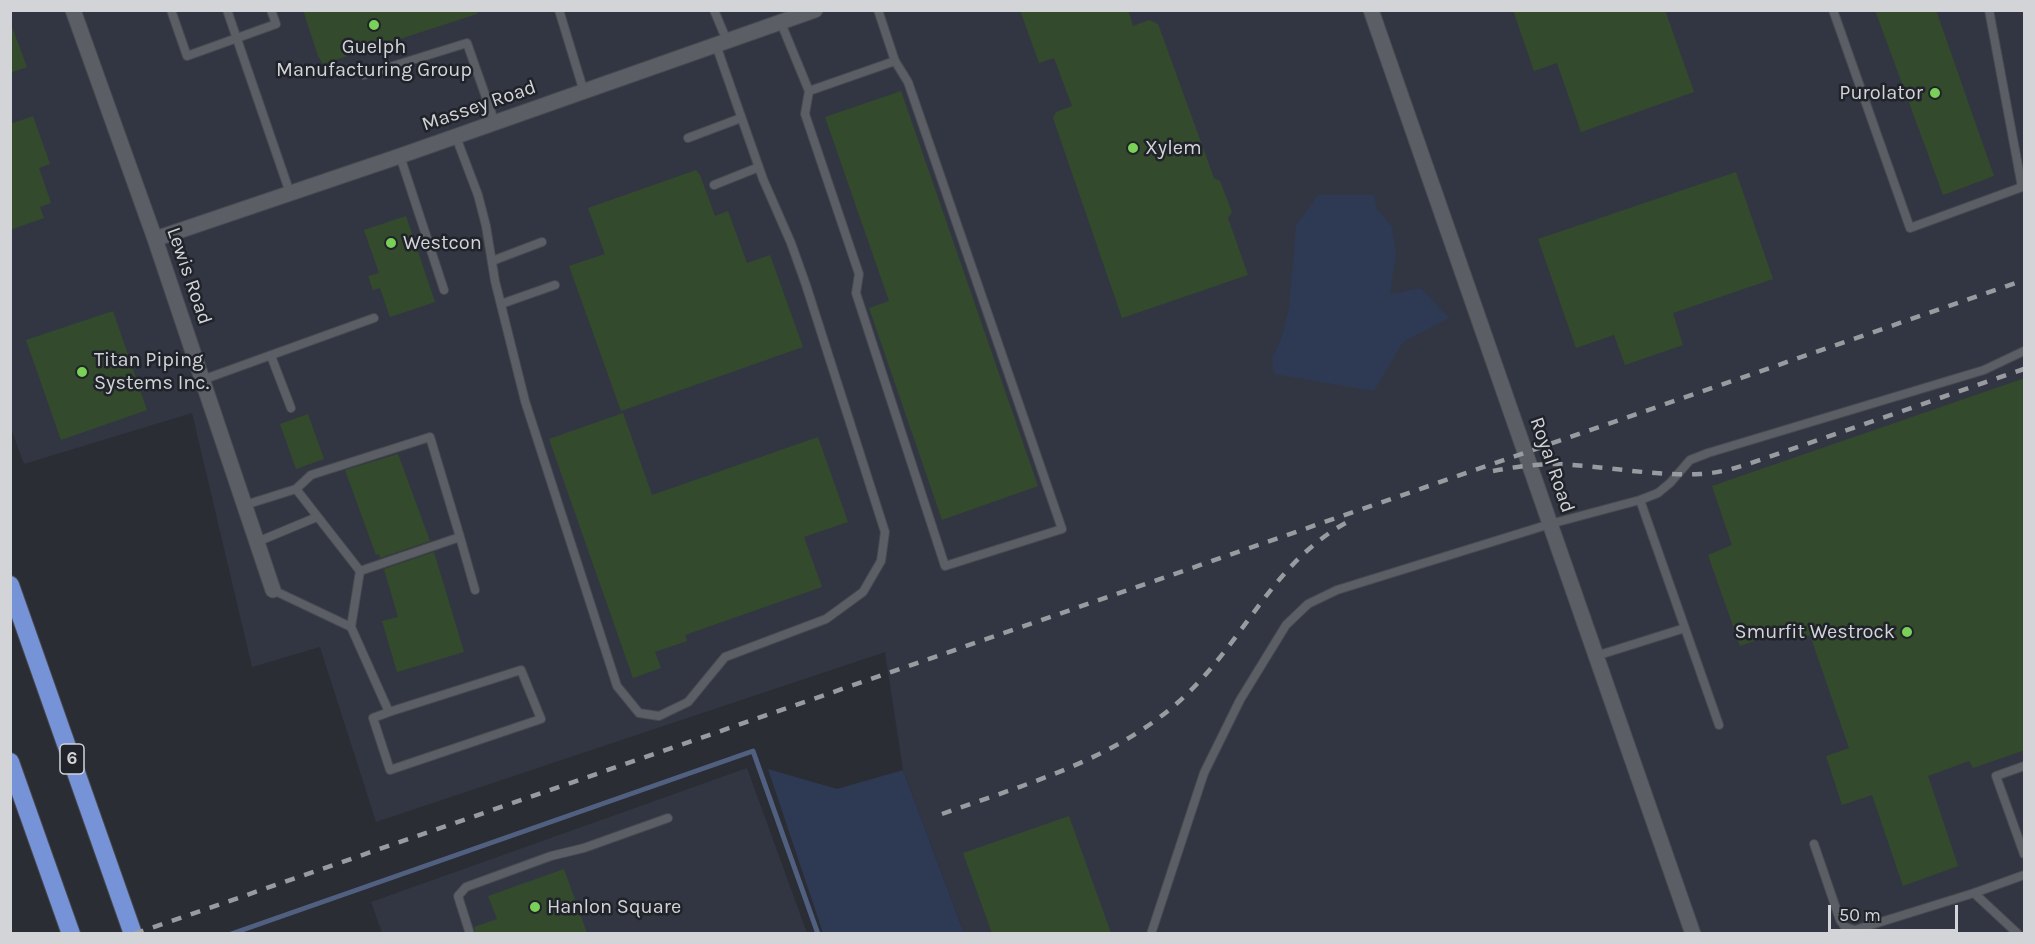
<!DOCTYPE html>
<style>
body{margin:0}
#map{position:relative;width:2035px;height:944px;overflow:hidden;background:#2a2d33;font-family:Karla,sans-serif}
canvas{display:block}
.frame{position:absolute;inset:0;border:12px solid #d2d4d8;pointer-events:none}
.scale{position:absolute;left:1828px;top:905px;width:130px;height:27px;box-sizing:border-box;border:3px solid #d2d4d8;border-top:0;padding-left:8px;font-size:18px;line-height:21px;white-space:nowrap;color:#d2d4d8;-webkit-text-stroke:4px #202329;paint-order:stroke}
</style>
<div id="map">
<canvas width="2035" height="944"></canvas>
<div class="frame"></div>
<div class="scale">50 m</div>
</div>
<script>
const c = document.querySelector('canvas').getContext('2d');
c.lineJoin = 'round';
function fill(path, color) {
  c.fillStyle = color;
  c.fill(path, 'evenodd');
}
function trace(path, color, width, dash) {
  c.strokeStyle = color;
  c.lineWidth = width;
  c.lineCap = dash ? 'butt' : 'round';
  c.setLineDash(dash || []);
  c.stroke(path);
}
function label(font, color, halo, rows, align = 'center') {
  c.font = font + ' Karla,sans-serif';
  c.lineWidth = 5;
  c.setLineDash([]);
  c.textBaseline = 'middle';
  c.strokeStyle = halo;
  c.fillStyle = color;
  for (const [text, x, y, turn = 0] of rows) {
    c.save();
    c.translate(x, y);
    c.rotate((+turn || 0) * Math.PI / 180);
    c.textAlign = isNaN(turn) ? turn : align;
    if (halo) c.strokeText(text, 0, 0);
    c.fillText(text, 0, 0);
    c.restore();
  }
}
const built = new Path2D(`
 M10,11H2024V933H964L903,770L885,652L376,822L320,647L252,667L192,413L24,464L10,426Z
 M747,768L807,933H382L371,902Z`);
const green = new Path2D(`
 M1318,195H1374L1377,209L1392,227L1396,253L1390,294L1421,288L1449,318L1403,342L1374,391L1274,374L1272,358L1281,340L1289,308L1296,226Z
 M768,769L837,789L903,770L964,933H823Z`);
const stream = new Path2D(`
 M231,934L753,751L818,934`);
const building = new Path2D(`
 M303,10H477V14L323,64L318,56Z
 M1020,10H1128L1133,26L1149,20L1158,24L1214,178L1220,181L1232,212L1228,218L1248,275L1122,318L1053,118L1056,112L1072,106L1054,58L1039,63Z
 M1513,10H1665L1694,92L1581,132L1557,63L1534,71Z
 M1875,10H1936L1994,176L1943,195Z
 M10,27H12L27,67L10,73Z
 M901,91L1038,486L942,520L869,308L889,301L825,117Z
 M33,116L50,164L39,168L51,203L40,207L44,218L10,230V124Z
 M696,170L700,175L715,216L728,211L747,263L770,255L803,347L621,411L569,266L605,254L588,208Z
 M1736,172L1773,279L1673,313L1683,345L1625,365L1614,335L1576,348L1538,239Z
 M406,216L435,302L390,317L380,288L373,290L368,276L379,273L364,230Z
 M113,311L147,410L61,440L26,340Z
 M2025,378V750L1973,768L1969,761L1928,776L1958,866L1903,886L1872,795L1842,805L1826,756L1849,748L1810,635L1792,641L1788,629L1740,646L1708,555L1732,545L1712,486Z
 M623,413L652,495L818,437L848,522L804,537L822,587L685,635L687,641L655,652L661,668L633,678L549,439Z
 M308,414L324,459L296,469L280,424Z
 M398,454L430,541L380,558L379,554L376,555L345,470Z
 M434,552L464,652L397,672L382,621L398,617L384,569Z
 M1069,816L1111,933H992L963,853Z
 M564,869L587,933H476L474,927L497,919L488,896Z`);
const lane = new Path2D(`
 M171,10L187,56L276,24L271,10
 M227,10L290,193
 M559,10L584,92
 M714,10L727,41
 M1833,10L1910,228L2022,187L1989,10
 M781,23L809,91L895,61L878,10
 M364,75L467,43L495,123
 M809,91L805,114L859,274L856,293L945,566L1062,529L908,82L895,61
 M456,137L478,195L486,226L495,281L525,401L617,686L639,713L659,716L688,702L725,657L826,619L863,592L881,561L885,532L806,285L791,243L763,179L716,45
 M688,138L741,118
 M400,156L444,290
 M714,185L759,167
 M492,261L542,242
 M501,304L555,285
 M271,356L291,408
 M202,380L374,318
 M296,489L311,475L430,437L460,537
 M1640,500L1719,725
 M245,505L296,489L360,571
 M257,542L317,517
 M273,590L351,627L389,712L521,670L541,719L390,770L373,718L389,712
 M351,627L360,571L460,537L475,590
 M1596,656L1685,628
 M2024,766L1996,776L2024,854
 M1814,844L1840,920L1845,927L1855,930L1974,893L2024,875
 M1974,893L2018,934
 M470,934L458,896L466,887L551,856L584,848L668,818
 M1151,934L1204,773L1240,700L1286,625L1308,604L1337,590L1550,524L1640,500L1658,493L1670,483L1690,460L1708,453L1984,370L2024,351`);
const street = new Path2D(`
 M73,10L155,239L273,590
 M1371,10L1693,934
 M155,239L400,156L815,10`);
const highway = new Path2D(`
 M10,585L133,934
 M10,762L71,934`);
const rail = new Path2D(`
 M1493,471C1514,467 1536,464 1557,464C1605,466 1652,476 1700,474C1722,473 1742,466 1763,459L2024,369
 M942,814C1031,782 1127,757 1195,686C1251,628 1278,557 1353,519
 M134,934L2024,280`);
const markers = [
 [374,25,6,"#7ad157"],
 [1935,93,6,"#7ad157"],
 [1133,148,6,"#7ad157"],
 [391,243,6,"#7ad157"],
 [82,372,6,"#7ad157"],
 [1907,632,6,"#7ad157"],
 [535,907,6,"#7ad157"]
];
const shields = [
 [72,759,24]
];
const shieldNames = [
 ["6",72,759]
];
const poiNames = [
 ["Guelph",374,47,"center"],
 ["Manufacturing Group",374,70,"center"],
 ["Purolator",1923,93,"right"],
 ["Xylem",1145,148],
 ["Westcon",403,243],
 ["Titan Piping",94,360],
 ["Systems Inc.",94,383],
 ["Smurfit Westrock",1895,632,"right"],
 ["Hanlon Square",547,907]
];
const streetNames = [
 ["Massey Road",479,106,-19],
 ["Lewis Road",189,276,71],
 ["Royal Road",1552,465,71]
];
fill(built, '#313642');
fill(green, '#2e3953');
trace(stream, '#516081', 5);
fill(building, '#344a2c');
trace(lane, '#484a50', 10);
trace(street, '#484a50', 17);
trace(highway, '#484a50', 20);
trace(lane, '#5b5e65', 8);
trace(street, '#5b5e65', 15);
trace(highway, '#7693d8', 18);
trace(rail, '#989b9f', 4.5, [10, 10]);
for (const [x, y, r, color] of markers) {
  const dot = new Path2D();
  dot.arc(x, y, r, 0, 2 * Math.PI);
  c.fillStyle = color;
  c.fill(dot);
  trace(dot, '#202329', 2);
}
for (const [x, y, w] of shields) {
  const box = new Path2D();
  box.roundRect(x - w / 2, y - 15, w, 30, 4.5);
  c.fillStyle = '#202329';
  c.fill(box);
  trace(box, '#d2d4d8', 1.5);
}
label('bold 18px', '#d2d4d8', null, shieldNames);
label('20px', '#d2d4d8', '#202329', poiNames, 'left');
label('20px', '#d2d4d8', '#202329', streetNames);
</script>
